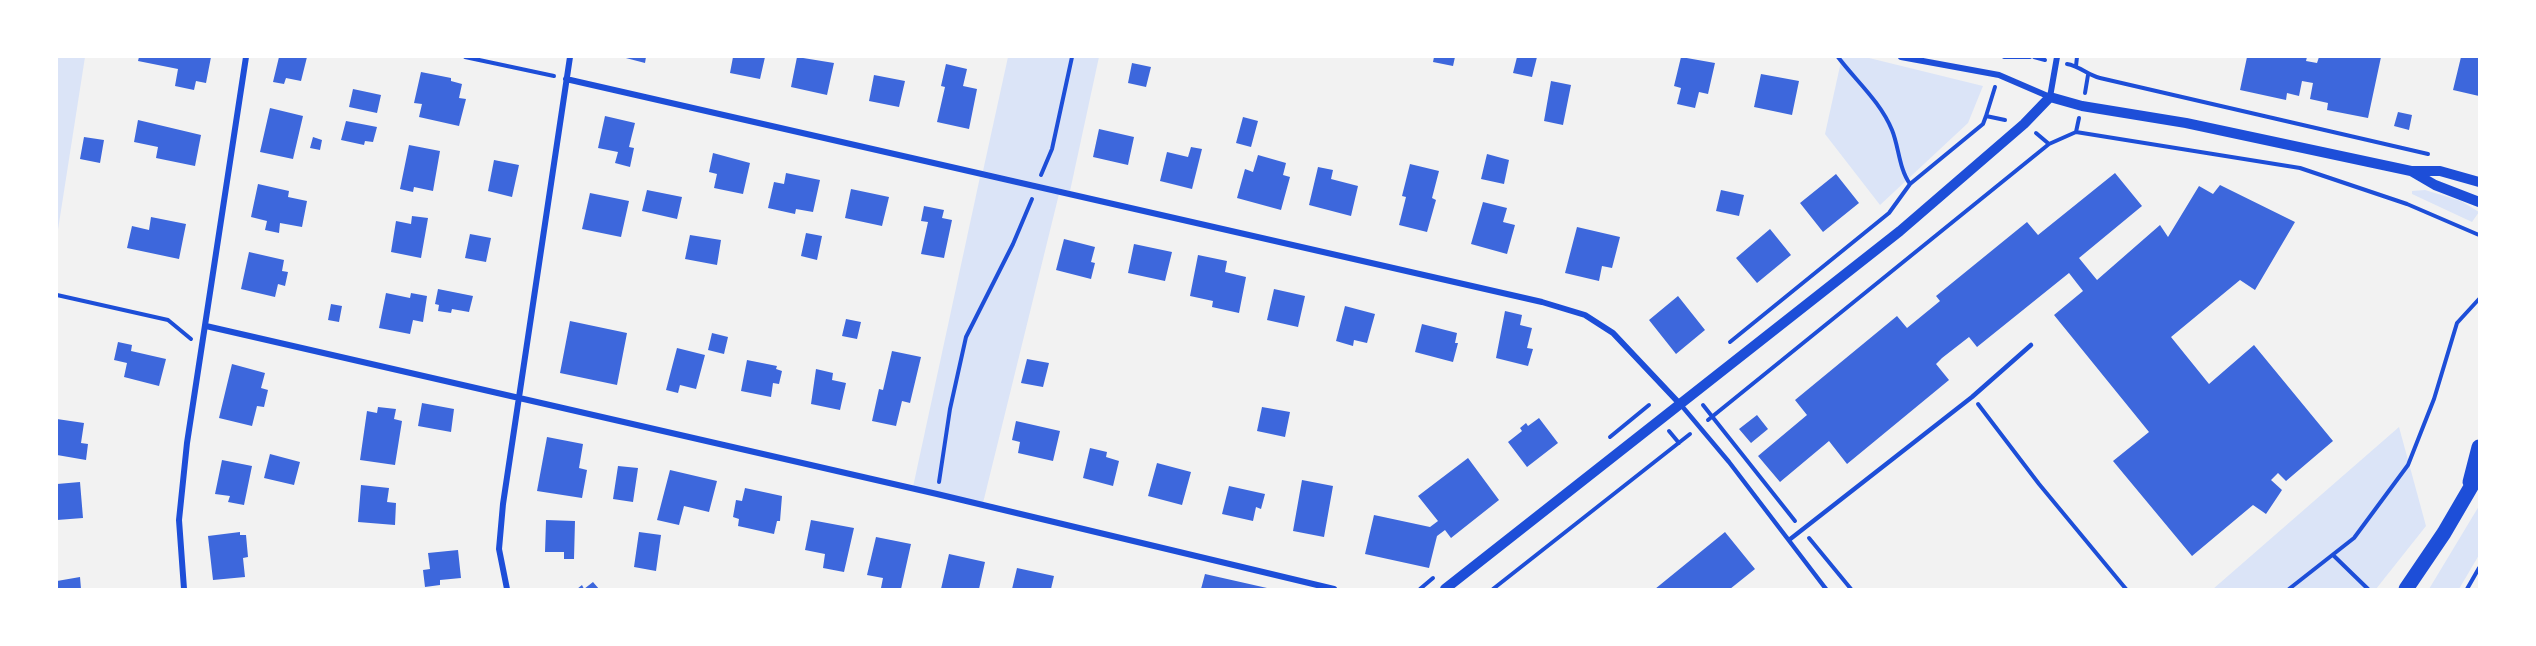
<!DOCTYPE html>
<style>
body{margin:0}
#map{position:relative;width:2536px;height:646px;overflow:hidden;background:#f2f2f2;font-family:"DejaVu Sans",sans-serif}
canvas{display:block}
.frame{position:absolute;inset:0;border:58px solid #fff;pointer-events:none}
</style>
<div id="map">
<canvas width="2536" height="646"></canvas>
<div class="frame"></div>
</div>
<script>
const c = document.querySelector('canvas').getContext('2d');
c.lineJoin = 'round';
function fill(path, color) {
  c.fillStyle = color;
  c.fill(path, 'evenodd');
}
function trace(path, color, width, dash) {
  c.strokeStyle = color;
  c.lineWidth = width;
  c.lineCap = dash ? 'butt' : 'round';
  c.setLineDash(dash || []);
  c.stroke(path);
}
const green = new Path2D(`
 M57,57H85L57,236Z
 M1008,57H1099L1070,191L983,171Z
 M1842,57H1865L1983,86L1968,123L1880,205L1825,134Z
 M980,177L1059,194L983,503L913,487Z
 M2425,190L2461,201L2479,212L2472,222L2412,194V191Z
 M2399,427L2426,526L2376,589H2213Z
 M2479,506V555L2459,589H2429Z`);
const building = new Path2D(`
 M139,57H211L206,83L196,81L194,90L175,86L178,69L138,61Z
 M279,57H307L301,81L286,78L284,84L273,82Z
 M622,57H646L645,63Z
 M733,57H765L760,79L730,73Z
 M797,57L834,63L827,95L791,87Z
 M1434,57H1455L1453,66L1433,62Z
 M1517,57H1537L1532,77L1513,73Z
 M1681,57L1715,63L1708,94L1699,92L1695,108L1677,104L1681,88L1674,86Z
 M2247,57H2307L2306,61L2317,63L2319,57H2381L2368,118L2327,110L2328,103L2310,99L2313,83L2302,81L2299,96L2287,93L2286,100L2240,90Z
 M2461,57H2479V96L2453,90Z
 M1132,63L1151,67L1146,87L1128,83Z
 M946,64L967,69L963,86L977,89L969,129L937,122L945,87L941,86Z
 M421,72L451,78V81L462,84L459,98L466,99L459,126L419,117L422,104L414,103Z
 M1761,74L1799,81L1792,115L1754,107Z
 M874,75L905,81L899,107L869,101Z
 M1551,81L1571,85L1563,125L1544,121Z
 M353,89L381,95L377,113L349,107Z
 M270,108L303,116L293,159L260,152Z
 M2398,112L2412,115L2409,130L2394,126Z
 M605,116L635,123L629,147L634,148L630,167L615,163L618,152L598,148Z
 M1243,117L1258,121L1251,147L1236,143Z
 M138,120L201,135L195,166L156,158L158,147L134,142Z
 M346,121L377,127L373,142L365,141L364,145L341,140Z
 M1099,129L1134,137L1128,165L1093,157Z
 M84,137L104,140L100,163L80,159Z
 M313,137L322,140L320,150L310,148Z
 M409,145L440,151L433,191L414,187L413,192L400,189Z
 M1191,147L1202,149L1192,189L1160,181L1167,152L1188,157Z
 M713,153L750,163L743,194L714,188L717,174L709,172Z
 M1487,154L1509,160L1504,184L1481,179Z
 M1258,155L1286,163L1283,175L1290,177L1281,210L1237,198L1245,169L1253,172Z
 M494,160L519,165L512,197L488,191Z
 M1410,164L1439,171L1432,198L1436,200L1427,232L1399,225L1406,197L1402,196Z
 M1318,167L1333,170L1331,179L1358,186L1351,216L1309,205Z
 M786,173L820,180L813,212L796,209L795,214L768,208L774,182L784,184Z
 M2115,173L2142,206L2079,258L2097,280L2160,225L2168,237L2199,186L2213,194L2220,185L2295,222L2255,290L2240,280L2171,337L2209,384L2254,345L2333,441L2286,481L2278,473L2271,480L2282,490L2266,514L2253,505L2192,556L2113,461L2149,432L2054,315L2083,291L2069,273L1977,347L1969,337L1942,358L1936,364L1949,380L1847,464L1829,441L1780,482L1758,456L1807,415L1795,400L1897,316L1907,328L1940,301L1936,296L2027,222L2038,235Z
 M1836,174L1859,203L1823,232L1800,203Z
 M258,184L289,191L288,197L307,201L302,227L280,223L279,233L265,230L267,221L251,217Z
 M851,189L889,197L882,226L845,218Z
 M647,190L682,197L677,219L642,211Z
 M1721,190L1744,195L1739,216L1716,211Z
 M590,193L629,201L621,237L582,229Z
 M1483,202L1507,208L1503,222L1515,225L1507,254L1471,244Z
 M924,206L944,210L942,218L952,220L944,258L921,254L928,222L921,221Z
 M412,216L428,218L421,258L391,252L396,221L411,224Z
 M151,217L186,224L179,259L127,248L132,226L149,230Z
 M1577,227L1620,237L1612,268L1602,266L1599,281L1565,273Z
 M1770,229L1791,255L1757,283L1736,258Z
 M806,233L822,236L817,260L801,256Z
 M470,234L491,238L486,262L465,258Z
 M690,235L721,240L717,265L685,259Z
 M1064,239L1095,247L1091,262L1095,263L1091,279L1056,270Z
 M1134,244L1172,252L1165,281L1128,273Z
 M249,252L284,260L282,271L288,272L285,286L278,284L275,297L241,289Z
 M1198,255L1227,261L1225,272L1246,277L1239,313L1212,307L1213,301L1190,296Z
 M438,289L473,296L469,312L452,309L451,313L438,311L439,305L435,304Z
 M1274,289L1305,296L1298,327L1267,320Z
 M386,293L410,298L411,293L427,296L423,322L413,320L410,334L379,328Z
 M1678,296L1705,330L1676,354L1649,320Z
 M331,304L342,306L339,322L328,320Z
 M1345,306L1375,314L1367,343L1354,340L1353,346L1336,341Z
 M1505,311L1522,315L1520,325L1532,328L1527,348L1533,349L1528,366L1496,358Z
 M846,319L861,322L857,339L842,336Z
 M570,321L627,333L617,385L560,373Z
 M1422,324L1457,333L1455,343H1458L1453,362L1415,352Z
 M712,333L728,337L724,354L708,350Z
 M118,342L132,345L131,351L166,359L159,386L124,377L127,363L114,360Z
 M677,348L705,355L696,389L680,385L678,393L666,390Z
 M892,351L921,357L910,403L902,401L896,426L872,421L879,389L883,390Z
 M1027,359L1049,363L1043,387L1021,383Z
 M747,360L777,366L776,369L782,371L779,384L773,383L771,397L741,391Z
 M232,364L265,373L261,388L268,390L264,407L257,406L252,426L219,418Z
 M816,369L833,373L832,380L846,383L840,410L811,404Z
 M422,403L454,409L451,432L418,426Z
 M378,407L396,409L394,419L402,421L395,465L360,460L367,411L377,413Z
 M1262,407L1290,412L1285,437L1257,431Z
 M1757,415L1768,429L1751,443L1739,429Z
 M1539,418L1558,443L1527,467L1508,442L1522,431L1520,428L1526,423L1528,426Z
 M57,419L84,423L81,443L88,444L86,460L57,455Z
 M1016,421L1060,431L1053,461L1018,453L1020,442L1012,440Z
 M547,437L583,444L579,468L587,470L582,498L537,491Z
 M1090,448L1107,452L1106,457L1119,461L1113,486L1083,478Z
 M270,454L300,462L294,485L264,478Z
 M1468,458L1499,500L1451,538L1445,530L1437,536L1429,568L1365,554L1374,515L1430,527L1438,521L1418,496Z
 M222,460L252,466L244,505L228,502L230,496L215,494Z
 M1157,463L1191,472L1182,505L1148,496Z
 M618,466L638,468L633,502L613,499Z
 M670,470L717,481L709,512L684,506L679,525L657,520Z
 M1302,480L1333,486L1324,537L1293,531Z
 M80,482L83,518L57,520V484Z
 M361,485L389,488L387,502L396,503L395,525L358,522Z
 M1229,486L1265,494L1261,509L1256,507L1253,521L1222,514Z
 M745,488L782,496L780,521H777L774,534L738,526L739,519L733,517L736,500L742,501Z
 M546,520L575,521L574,559H564V552H545Z
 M811,520L854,528L844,572L823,568L825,554L805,550Z
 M240,532V535H246L248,557L243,558L245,577L213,580L208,536Z
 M639,532L661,535L656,571L634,567Z
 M1725,532L1755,569L1730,589H1655Z
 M876,537L911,544L901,589L881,588L883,578L867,575Z
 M458,550L461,578L440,580V585L425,587L423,570L430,569L428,553Z
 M949,554L985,562L979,589H941Z
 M1017,568L1054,576L1051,589H1012Z
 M1205,574L1267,588V589H1201Z
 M80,577L81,589H57V581Z
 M593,582L599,589H577L582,585L584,589Z`);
const path = new Path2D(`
 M465,57L554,76
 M1838,57C1856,81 1880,101 1892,130C1899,147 1899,169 1910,184
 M2004,57H2030
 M2034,57L2045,60
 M2067,64C2080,66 2087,75 2100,78L2428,154
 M2076,66L2077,57
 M1995,87L1986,116L2005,120
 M2085,93L2088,75
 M2076,132L2079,118
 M2036,133L2049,144
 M1041,175L1052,149L1072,57
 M57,295L168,320L191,339
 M1730,342L1889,213L1910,184L1983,124L1986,116
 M1978,404L2039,484L2126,589
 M1703,405L1795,521
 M1708,420L2049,144L2076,132L2300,168L2407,204L2479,235
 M1669,431L1679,443
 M1610,437L1649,405
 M939,482L950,409L966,337L1013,244L1032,199
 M1809,538L1851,589
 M2333,555L2368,589
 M1420,589L1433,578
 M1493,589L1690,434
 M2289,589L2354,538L2408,465L2434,399L2457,323L2479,299
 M2467,589L2479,568`);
const service = new Path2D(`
 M1681,405L1729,462L1826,589
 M1789,540L1972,397L2031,345`);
const minor = new Path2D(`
 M1901,57L1999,75L2050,97L2057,57
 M566,79L1542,302L1585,315L1613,333L1679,403
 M206,326L937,494L1334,589
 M184,589L179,520L187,443L246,57
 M507,589L499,549L503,504L570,57`);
const tertiary = new Path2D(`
 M2411,171L2435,185L2479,202
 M1445,589L1900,231L2024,124L2050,97L2082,106L2186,123L2411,171H2440L2479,182`);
const primary = new Path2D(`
 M2470,482L2479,447
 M2406,589L2444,533L2479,473`);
fill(green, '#dbe4f7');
fill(building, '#3d67dc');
trace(path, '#1d4ed8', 4);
trace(service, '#1d4ed8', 4.5);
trace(minor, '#1d4ed8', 6);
trace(tertiary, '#1d4ed8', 10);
trace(primary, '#1d4ed8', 15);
</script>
